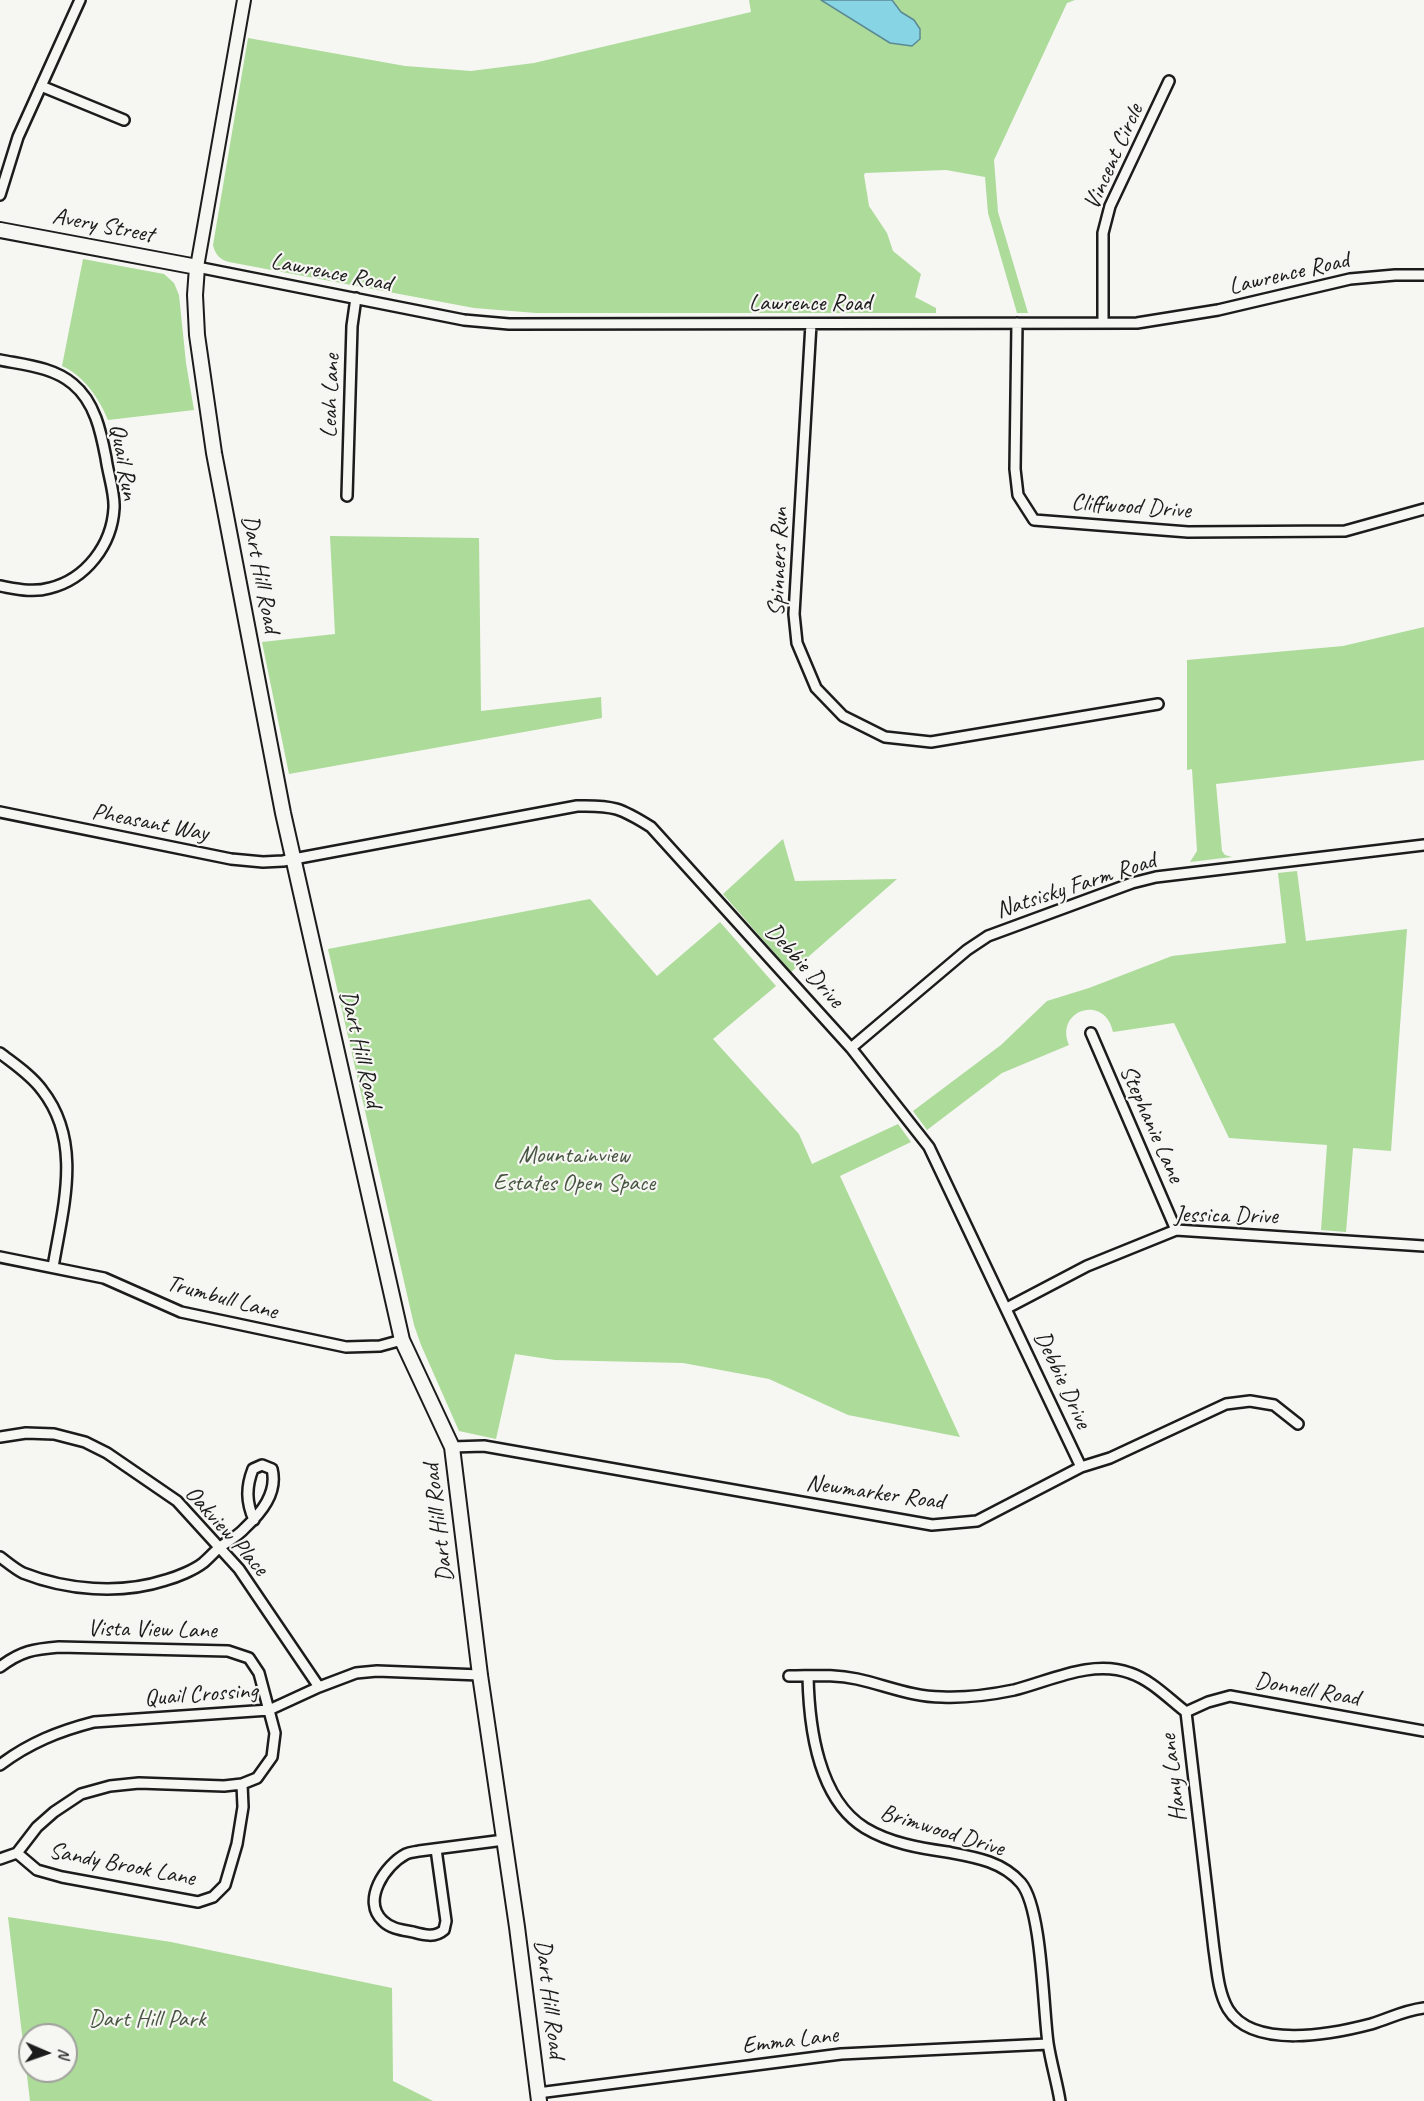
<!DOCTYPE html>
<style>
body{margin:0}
#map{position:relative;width:1424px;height:2101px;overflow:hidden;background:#f6f6f2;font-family:Caveat,sans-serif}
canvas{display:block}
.north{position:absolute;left:18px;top:2023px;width:60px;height:60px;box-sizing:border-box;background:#f6f6f2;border:2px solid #9f9f9c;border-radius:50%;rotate:92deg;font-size:16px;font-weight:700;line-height:24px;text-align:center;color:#1c1c1c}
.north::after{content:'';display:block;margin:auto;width:21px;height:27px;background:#1c1c1c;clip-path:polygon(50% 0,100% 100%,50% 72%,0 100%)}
</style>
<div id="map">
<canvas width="1424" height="2101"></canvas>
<div class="north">N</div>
</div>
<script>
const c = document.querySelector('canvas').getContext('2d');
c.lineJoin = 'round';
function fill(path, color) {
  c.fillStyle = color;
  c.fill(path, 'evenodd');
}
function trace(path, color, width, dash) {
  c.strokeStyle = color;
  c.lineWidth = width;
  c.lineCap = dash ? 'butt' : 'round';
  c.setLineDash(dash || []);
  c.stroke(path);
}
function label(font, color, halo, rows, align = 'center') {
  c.font = font + ' Caveat,sans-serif';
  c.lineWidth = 4.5;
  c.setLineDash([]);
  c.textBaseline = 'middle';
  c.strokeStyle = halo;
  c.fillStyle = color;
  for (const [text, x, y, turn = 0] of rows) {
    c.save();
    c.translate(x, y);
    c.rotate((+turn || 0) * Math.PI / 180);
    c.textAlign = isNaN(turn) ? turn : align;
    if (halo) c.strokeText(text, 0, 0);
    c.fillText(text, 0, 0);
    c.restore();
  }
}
const green = new Path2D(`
 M749,0H1075L1067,3L994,160L998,212L1028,313H1017L988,213L985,177L946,170L865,173L864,175L869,206L887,233L893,251L921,274L915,297L936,308V313H536L474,308L229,262C220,260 215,254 213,245L248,38L405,66L471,71L534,63L751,12Z
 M83,259L164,274L174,283L179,295L186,363L194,410L108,420C99,398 84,376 62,366Z
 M330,536L479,538L481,711L601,697L602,718L289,774L262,642L335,634Z
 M1424,627V760L1216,784L1222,851L1225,855L1232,857L1190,862L1197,851L1192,769L1187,770V660L1343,646Z
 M783,839L795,881L897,879L791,972L723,894Z
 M1297,871L1306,941L1407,929L1391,1151L1353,1148L1346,1232L1321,1230L1327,1145L1229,1138L1174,1023L1113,1032C1105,993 1054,1010 1069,1045L1002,1073L927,1130L913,1111L1001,1045L1047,1001L1089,988L1172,956L1286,943L1278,873Z
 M590,899L657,976L720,922L776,986L713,1039L799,1134L812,1164L898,1124L911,1142L840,1176L960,1437L848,1415L769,1379L683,1363L555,1360L515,1354L496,1439L459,1431L421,1345L414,1325L328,949Z
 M8,1917L171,1942L392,1988L393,2081L433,2101H30ZM30,2035H66V2071H30Z`);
const water = new Path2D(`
 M821,0H892L901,12L914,20L920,29V39L912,46L890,43Z`);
const minor = new Path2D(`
 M41,86L124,120
 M0,195L18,137L80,0
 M197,267L464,320L509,324L1137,323L1218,310L1350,279L1395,275H1424
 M1103,322V233L1110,206L1169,81
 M1017,323L1015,469L1018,495L1034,520L1188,532L1345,531L1424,509
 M811,324L794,614L797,643L816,688L843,716L885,737L931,742L1158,704
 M0,360C25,365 53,367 73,384C95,402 101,432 106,458C108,474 115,493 114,508C112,545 86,579 50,588C33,593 17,589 0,586
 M347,496L352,326L356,298
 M0,812L231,859L263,862L283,861L577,806C613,805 621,808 651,827L851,1048L929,1147L1081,1467
 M1091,1033L1176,1230
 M851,1048L967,950L988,936L1132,883L1156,877L1424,845
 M0,1053C14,1064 31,1075 42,1090C83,1142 63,1207 53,1267
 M0,1257L104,1278L181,1312L346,1347L380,1346L402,1340
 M1007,1308L1087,1266L1176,1230L1424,1246
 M0,1437L26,1433L54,1434L85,1442L107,1453L177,1501L239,1569L319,1687
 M452,1447L484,1446L932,1525L977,1521L1081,1467L1110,1458L1226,1404L1250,1401L1274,1405L1298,1424
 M0,1557C7,1562 15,1569 23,1573C66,1590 120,1595 166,1580C177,1577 194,1570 203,1563C209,1558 214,1552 220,1547C228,1541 238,1536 245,1528C261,1513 278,1493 272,1469L262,1465L253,1469C246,1487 246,1502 254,1520
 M0,1667C21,1651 34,1649 59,1647L228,1651L249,1658L259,1673L275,1733L272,1757L257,1778L242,1784L224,1786L139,1783L110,1786L81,1794L54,1812L37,1827L17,1853L0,1859
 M789,1676C813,1676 833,1674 857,1679C885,1685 912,1697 942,1697C966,1698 990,1695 1014,1690C1050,1681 1092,1659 1130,1673C1151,1680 1168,1698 1186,1712L1214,1950C1217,1969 1218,1992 1228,2009C1253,2050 1333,2034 1371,2024C1391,2018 1402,2011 1424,2008
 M808,1676C809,1726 818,1799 865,1828C890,1843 919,1848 947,1852C974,1857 1002,1861 1021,1883C1042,1908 1043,2007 1048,2043C1051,2063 1057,2082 1060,2101
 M1186,1712L1208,1702L1230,1696L1424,1731
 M0,1765C29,1743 59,1731 94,1722L269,1710L319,1687L356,1673L377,1671L480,1675
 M436,1849L446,1921L444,1930C435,1938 424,1935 413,1932C403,1930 391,1929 383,1921C361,1901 385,1865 406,1854C410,1852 415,1852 419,1851L504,1840
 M17,1853L37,1870L62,1877L198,1902L213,1897L225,1885L237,1844L243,1807L242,1784
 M538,2093L841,2054L1048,2044`);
const tertiary = new Path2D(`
 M197,267L244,0`);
const secondary = new Path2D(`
 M0,230L197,267L195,295L197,335L214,453L283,813L402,1340L452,1447L480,1675L517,1927L539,2101`);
const streetNames = [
 ["Vincent Circle",1114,157,-66],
 ["Avery Street",103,226,11],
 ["Lawrence Road",331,273,11],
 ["Lawrence Road",1289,274,-13],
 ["Lawrence Road",810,304],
 ["Leah Lane",331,396,-88],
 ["Quail Run",123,462,80],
 ["Cliffwood Drive",1131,507,4],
 ["Spinners Run",779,562,-88],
 ["Dart Hill Road",260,574,79],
 ["Pheasant Way",150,823,11],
 ["Natsisky Farm Road",1076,886,-18],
 ["Debbie Drive",804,966,48],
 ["Dart Hill Road",360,1049,77],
 ["Stephanie Lane",1151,1124,66],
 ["Jessica Drive",1226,1216,1],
 ["Trumbull Lane",222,1298,15],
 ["Debbie Drive",1062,1380,65],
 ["Newmarker Road",875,1493,8],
 ["Dart Hill Road",439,1523,-97],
 ["Oakview Place",226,1531,48],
 ["Vista View Lane",152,1630,1],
 ["Donnell Road",1307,1690,10],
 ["Quail Crossing",201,1695,-4],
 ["Hany Lane",1174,1778,-97],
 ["Brimwood Drive",942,1831,17],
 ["Sandy Brook Lane",122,1865,11],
 ["Dart Hill Road",549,1999,83],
 ["Emma Lane",790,2041,-7]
];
const parkNames = [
 ["Mountainview",574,1156],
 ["Estates Open Space",574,1184],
 ["Dart Hill Park",147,2020]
];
fill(green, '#acdb9a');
fill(water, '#86d4e4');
trace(water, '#5c8a94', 1.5);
trace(minor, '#1c1c1c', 14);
trace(tertiary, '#1c1c1c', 16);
trace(secondary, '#1c1c1c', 18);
trace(minor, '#f6f6f2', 9);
trace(tertiary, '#f6f6f2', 12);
trace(secondary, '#f6f6f2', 14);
label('24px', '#1c1c1c', '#f6f6f2', streetNames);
label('24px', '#475542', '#f6f6f2', parkNames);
</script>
